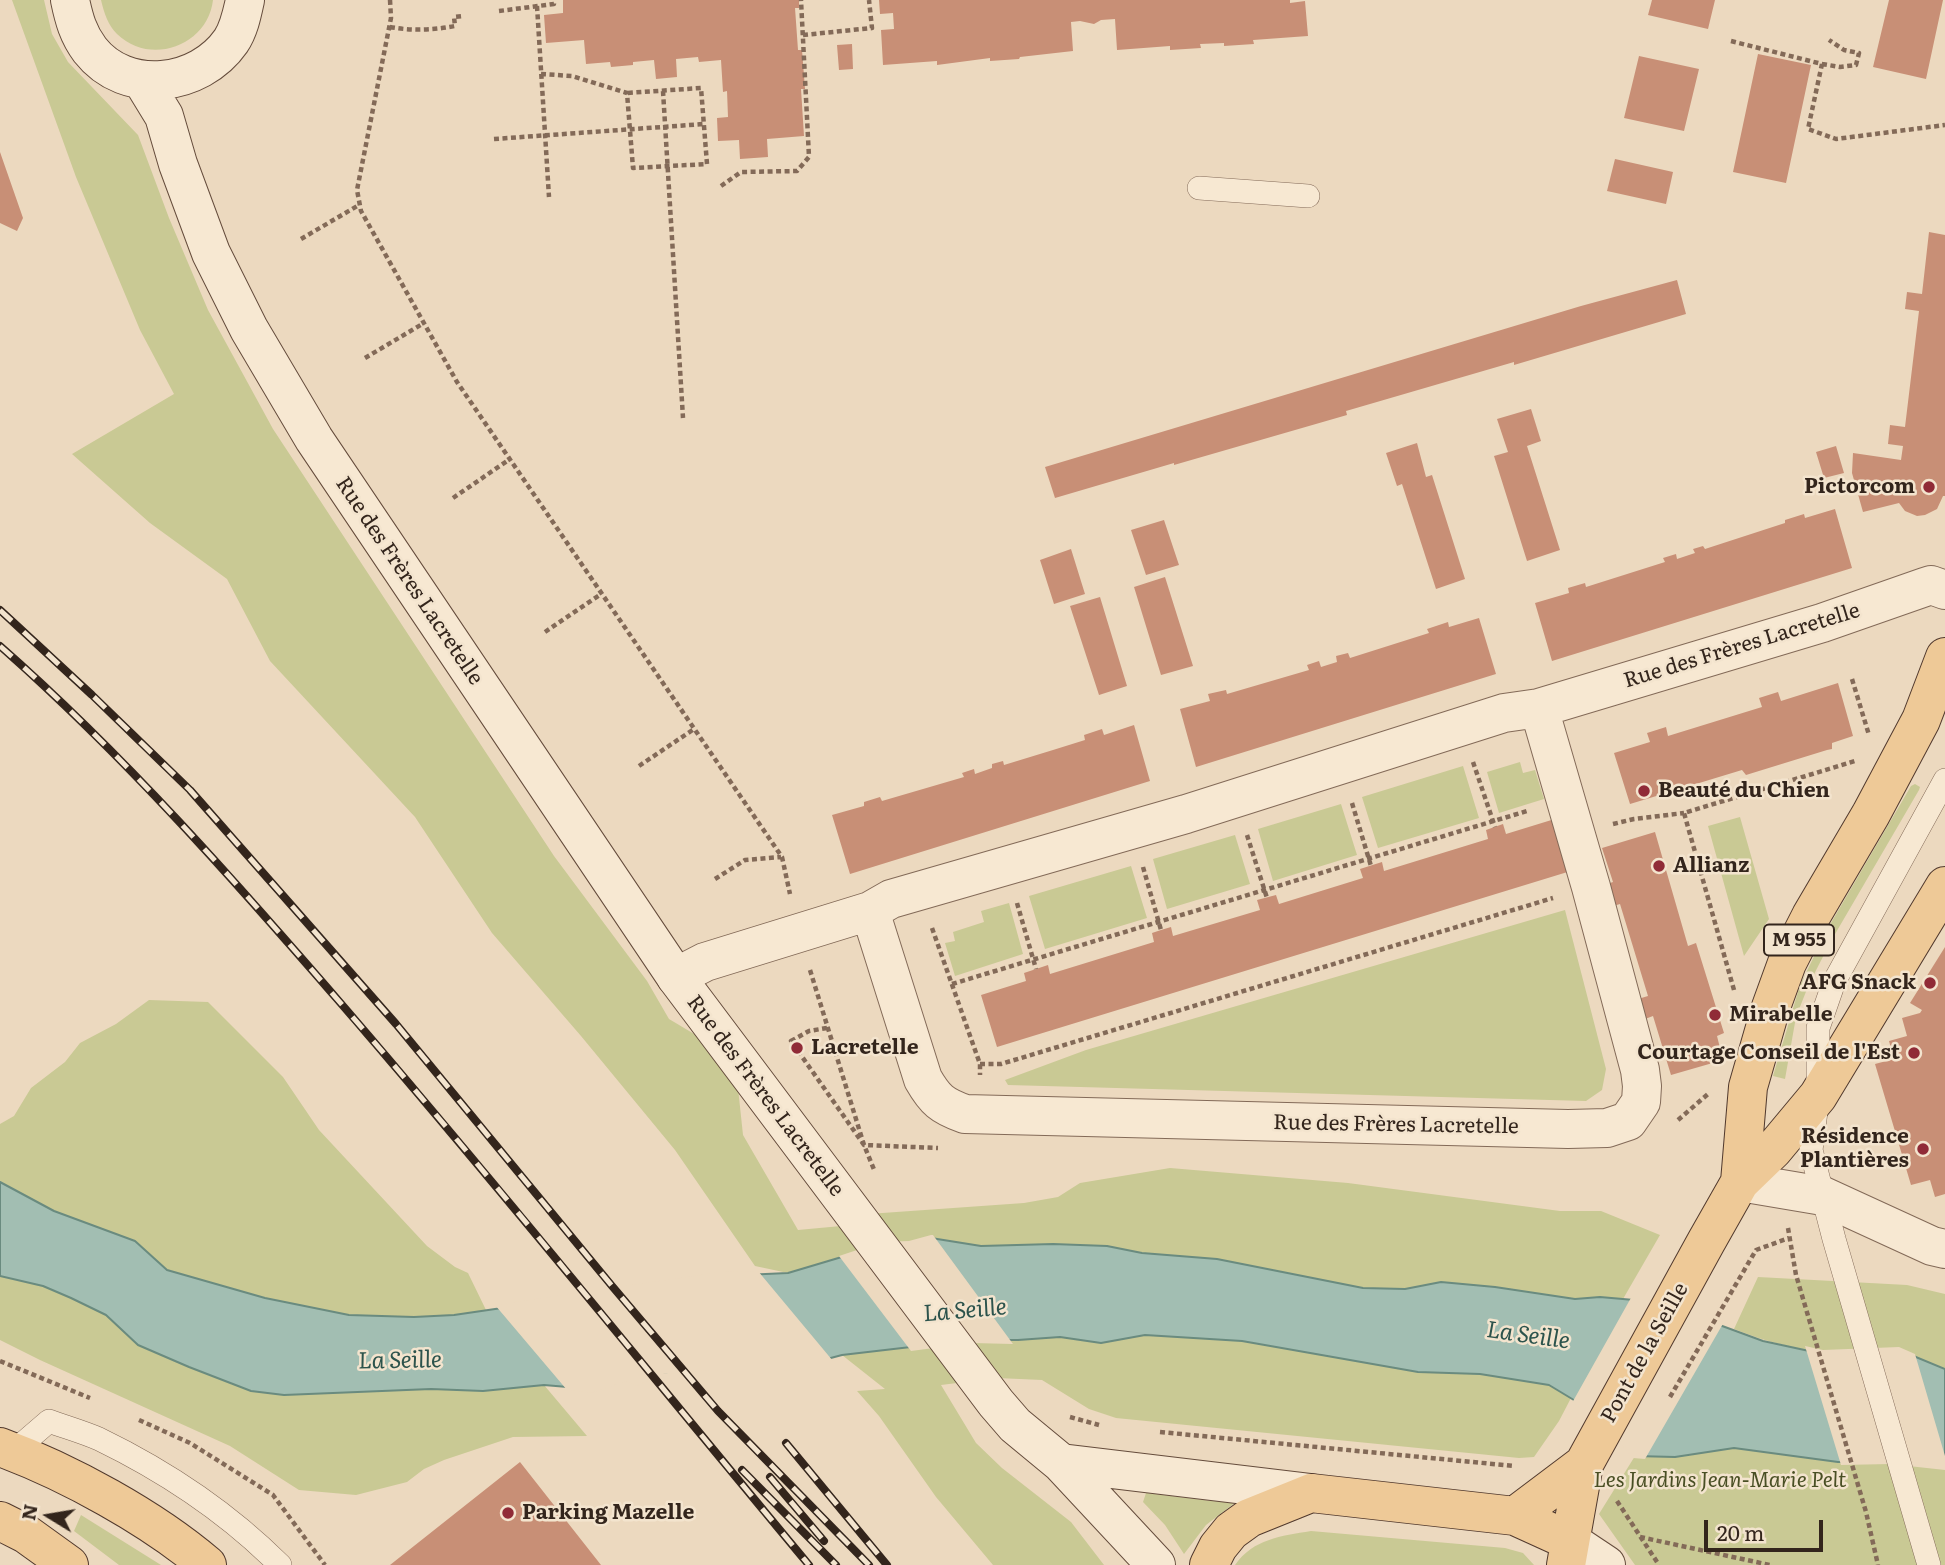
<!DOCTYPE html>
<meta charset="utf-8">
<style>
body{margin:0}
#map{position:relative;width:1945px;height:1565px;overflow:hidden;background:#ecd9bf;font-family:Literata,serif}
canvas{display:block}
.north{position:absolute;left:14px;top:1481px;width:70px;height:70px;-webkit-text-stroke:5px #f3e4ce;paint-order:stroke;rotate:281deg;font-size:19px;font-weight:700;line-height:28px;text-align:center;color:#33251c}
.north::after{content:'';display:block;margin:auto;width:24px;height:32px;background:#33251c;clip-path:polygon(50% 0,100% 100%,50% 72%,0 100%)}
.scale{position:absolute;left:1704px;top:1520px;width:119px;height:32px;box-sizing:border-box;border:4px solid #33251c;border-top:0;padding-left:9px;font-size:21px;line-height:24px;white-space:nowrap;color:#33251c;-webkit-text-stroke:5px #f3e4ce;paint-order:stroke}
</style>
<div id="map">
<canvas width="1945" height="1565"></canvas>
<div class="north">N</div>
<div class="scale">20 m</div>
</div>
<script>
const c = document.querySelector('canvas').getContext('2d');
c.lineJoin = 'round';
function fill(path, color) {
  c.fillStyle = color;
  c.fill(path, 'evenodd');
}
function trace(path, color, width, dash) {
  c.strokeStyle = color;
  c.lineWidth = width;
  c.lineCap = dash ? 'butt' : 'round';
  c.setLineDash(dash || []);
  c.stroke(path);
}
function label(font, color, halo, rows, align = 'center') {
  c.font = font + ' Literata,serif';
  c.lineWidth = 5;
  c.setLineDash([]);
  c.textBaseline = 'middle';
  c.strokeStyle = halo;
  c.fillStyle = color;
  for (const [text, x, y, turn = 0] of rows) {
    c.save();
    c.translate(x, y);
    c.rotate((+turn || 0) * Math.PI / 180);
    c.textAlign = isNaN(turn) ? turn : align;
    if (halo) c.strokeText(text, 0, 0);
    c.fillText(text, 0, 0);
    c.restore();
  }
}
const green = new Path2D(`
 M12,0H44L52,34L68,62L138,135L169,218L208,310L273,429L554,856L647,981L669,1019L711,1044L738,1088L743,1135L798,1230L841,1226L854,1215L1024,1203L1058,1197L1080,1183L1170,1168L1348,1183L1560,1211H1601L1660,1235L1623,1299L1600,1297L1575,1299L1495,1287L1441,1282L1405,1289L1363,1288L1217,1259L1142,1253L1107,1246L1053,1244L981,1246L931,1238L788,1273L755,1266L675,1150L581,1036L492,933L415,817L270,661L227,579L150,523L72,454L174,394L140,330L76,177Z
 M101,0H213C208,45 151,67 117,34C108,25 104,13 101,0Z
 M1520,762L1523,773L1535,770L1544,799L1499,813L1487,772Z
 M1463,766L1479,818L1378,848L1362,797Z
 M1915,784L1920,787L1919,790L1831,941L1809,984L1796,1017L1785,1079L1773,1076L1800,985L1828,928L1911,786Z
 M1341,804L1357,855L1273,881L1258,829Z
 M1740,817L1769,919L1744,956L1708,826Z
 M1235,835L1250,884L1167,909L1153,859Z
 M1131,866L1147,918L1045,949L1029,896Z
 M1009,903L1023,954L955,976L945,943L955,941L953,932L984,922L981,911Z
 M1565,910L1606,1069L1602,1090L1586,1101L1008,1085L1005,1080L1086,1050Z
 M149,1000L208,1002L283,1077L319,1130L427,1246L455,1267L468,1273L486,1310L454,1315L414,1317L349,1315L265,1298L167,1270L135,1241L54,1211L0,1182V1124L14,1116L31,1088L65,1062L80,1043L116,1024Z
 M0,1276L43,1286L71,1298L106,1315L138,1345L251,1391L431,1389L483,1391L544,1385L587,1436L513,1437L444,1460L424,1469L407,1482L356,1495L299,1490L230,1446L40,1360L0,1340Z
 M1758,1277L1907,1285L1945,1294V1369L1933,1366C1866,1358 1797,1355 1734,1329Z
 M1145,1335L1242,1341L1418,1372L1480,1374L1512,1379L1549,1385L1571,1398L1559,1421L1534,1457L1519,1458L1116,1418L1089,1409L1042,1380L997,1378L941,1385L976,1443L1002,1468L1071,1522L1104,1565H993L936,1497L879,1416L857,1391L885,1389L842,1355L971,1340H1018L1060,1337L1101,1343Z
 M1945,1426V1565H1635L1599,1514L1635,1456Z
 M1146,1493L1212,1501L1236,1502L1206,1525L1184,1554L1165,1525L1143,1502Z
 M81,1515L161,1565H119L74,1531Z
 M1311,1531L1505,1548L1523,1553L1534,1565H1235C1253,1539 1281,1536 1311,1531Z`);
const water = new Path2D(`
 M0,1182L54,1211L135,1241L167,1270L265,1298L349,1315L414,1317L454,1315L721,1276L788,1273L882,1245H910L931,1238L981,1246L1053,1244L1107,1246L1142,1253L1217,1259L1363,1288L1405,1289L1441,1282L1495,1287L1575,1299L1600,1297L1657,1302L1763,1341L1823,1354L1899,1350L1945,1369V1467L1890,1461L1838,1462L1734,1448L1675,1457L1635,1456L1602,1417L1549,1385L1480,1374L1418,1372L1242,1341L1145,1335L1101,1343L1060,1337L1018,1340H971L842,1355L812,1363L710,1366L626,1378L591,1389L544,1385L483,1391L431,1389L284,1395L251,1391L189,1367L138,1345L106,1315L71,1298L43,1286L0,1276Z`);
const pier = new Path2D(`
 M931,1235H933L1013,1344L972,1343L911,1351L839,1256L881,1242L909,1241Z
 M758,1271L833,1361L812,1367L748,1375L710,1370L663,1374L636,1386L626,1381L591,1393L567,1390L495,1305L721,1272Z
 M1632,1296L1658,1298L1724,1322L1645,1459L1633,1458L1600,1420L1572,1403Z
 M1805,1346L1823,1350L1899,1347L1915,1354L1945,1456V1470L1890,1464L1841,1465Z`);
const building = new Path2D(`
 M563,0H799V8H795L798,50H802L805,89H801L804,136L767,139L768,157L740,159L739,140L718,141L717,118L728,117L727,91L723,92L721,60L699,62L698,57L676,59L677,77L656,79L654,60L633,62V65L611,67L610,62L586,64L584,40L546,43L544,15L563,13Z
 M879,0H1290V3L1305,1L1308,36L1253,40L1254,44L1224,46V43L1200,44L1201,48L1170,50V46L1117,50L1115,19L1101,20L1094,24L1080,21L1071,22L1073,51L1020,57L1019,59L990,61V58L937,65V61L883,65L881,30L894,29L893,13L880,14Z
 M1652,0H1715L1708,29L1648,15Z
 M1889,0H1943L1926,79L1873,67Z
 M852,44L853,69L839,70L837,45Z
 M1758,54L1811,65L1786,183L1733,172Z
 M1639,56L1699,69L1684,131L1624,118Z
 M0,152L23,218L17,231L0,223Z
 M1615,159L1673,172L1666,204L1607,191Z
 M1929,232L1945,235V496H1943L1937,509L1925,515L1917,516L1905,511L1899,503L1863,512L1852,473L1853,453L1901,460L1903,446L1888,444L1890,425L1905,427L1919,311L1905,309L1907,292L1922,294Z
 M1677,280L1686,314L1514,365V362L1346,411L1347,415L1174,465V463L1055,498L1045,467L1581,306Z
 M1531,409L1541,441L1527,446L1560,550L1527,561L1494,456L1508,452L1497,419Z
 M1417,443L1426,477L1432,475L1465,579L1436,589L1402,484L1397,486L1386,453Z
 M1836,446L1844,473L1824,478L1816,452Z
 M1835,509L1852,568L1552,661L1535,603L1569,593L1568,588L1585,583L1586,587L1665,562L1663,558L1676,554L1677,559L1695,553L1693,549L1703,546L1705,549L1785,523V520L1804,514L1805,518Z
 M1164,520L1179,565L1146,575L1131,530Z
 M1071,549L1085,594L1054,604L1040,560Z
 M1165,577L1193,666L1161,675L1134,587Z
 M1100,597L1127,686L1099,695L1070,606Z
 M1479,618L1496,674L1196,767L1180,709L1210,701L1208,694L1226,690L1227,694L1309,670L1307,665L1319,661L1321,667L1337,662L1336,656L1348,653L1350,658L1429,633L1427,629L1448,622L1449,627Z
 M1838,683L1853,736L1832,743V749L1827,750L1746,775L1742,770L1630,804L1614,753L1650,742L1647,733L1666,727L1668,736L1762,707L1759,698L1778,692L1781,701Z
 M1134,725L1150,781L850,874L832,815L864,806V802L880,797L882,801L964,777L962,773L974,769L975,774L992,768V764L1003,761L1004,765L1053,750L1085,740L1084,735L1102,729L1104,735Z
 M1558,818L1574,870L997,1047L981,995L1026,981L1024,973L1048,965L1050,974L1154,942L1152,933L1161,930L1171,927L1173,936L1260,910L1257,900L1276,895L1279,904L1363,878L1360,869L1382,862L1384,871L1488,839L1486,830L1503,824L1506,834Z
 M1655,832L1688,946L1696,943L1724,1033L1717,1036L1723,1060L1671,1075L1653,1016L1645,1019L1638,999L1648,996L1620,904L1610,907L1604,885L1613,882L1602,848Z
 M1945,947V1194L1935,1197L1930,1180L1911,1185L1875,1064L1894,1059L1889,1041L1907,1036L1902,1018L1920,1013L1922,1010L1910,1003Z
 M520,1462L601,1565H390Z`);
const path = new Path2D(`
 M390,0L391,18L357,190L361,211L457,382L782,857L790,894
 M537,6L549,197
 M499,11L554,4V0
 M390,27C411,31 434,30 455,26L454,17L463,16
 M803,35L872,28L869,0
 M1731,41L1822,64L1808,129L1836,139L1945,125
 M1822,64L1840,67L1856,65L1859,53L1844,50L1829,40
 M541,74L572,76L627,93L633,168L707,164L701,88L627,93
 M663,91L683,418
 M494,139L704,124
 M721,186L741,172L797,171L809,157L801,0
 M301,239L359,205
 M365,358L424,323
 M453,498L510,459
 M545,632L601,594
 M1852,679L1869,735
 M1473,762L1495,827
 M639,766L694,729
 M1352,803L1371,866
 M1613,824L1634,819L1684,813
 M1247,835L1267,898
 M1143,867L1161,930
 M715,879L745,860L781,857
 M1017,903L1036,969
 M932,928L980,1064V1075
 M810,970L864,1145L875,1172
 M952,984L1527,811
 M1734,990L1684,813L1855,761
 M827,1028L809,1031L791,1041L864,1145L938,1148
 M980,1064H1001L1553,898
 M1678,1120L1708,1094
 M1788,1228L1796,1275L1866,1512L1878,1565
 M0,1361L90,1398
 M1670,1397L1756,1250L1789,1238
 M1070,1417L1099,1425
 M139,1420L190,1443L273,1495L325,1565
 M1160,1432L1514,1466
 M1617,1501L1659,1565
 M1640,1537L1770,1565`);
const lane = new Path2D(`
 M1199,188L1308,196
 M13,1452L49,1421C65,1427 83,1432 99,1439C165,1471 228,1513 280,1565
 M1929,1565L1834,1239L1811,1150L1818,1096V1028L1834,982L1945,780`);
const street = new Path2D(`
 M870,911L923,1079C935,1100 942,1106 965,1114L1568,1129L1607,1128L1628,1121L1641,1102L1642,1086L1640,1070L1591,887L1539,708
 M676,977L705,962L870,911L891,899L1186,814L1504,713L1539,708L1822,623L1925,587L1931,585L1945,590
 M1740,1182L1823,1196L1932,1246L1945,1249`);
const secondary = new Path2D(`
 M70,0C74,19 78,34 90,50C126,96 199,87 231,41C239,29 242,14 245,0
 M142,80L164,116L178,164L211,253L249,329L314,439L676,977L996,1403L1015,1425L1061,1463L1156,1565
 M1061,1463L1311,1493
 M1570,1541L1606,1565`);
const primary = new Path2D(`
 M1740,1182L1748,1087L1771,1007L1787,963L1811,916L1871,814L1921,720L1945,657
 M0,1447C68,1472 152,1518 207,1565
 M1515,1516L1584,1464
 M0,1521L26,1534L69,1565
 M1209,1565L1218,1547L1231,1531L1249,1518L1311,1493L1515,1516L1570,1541
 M1566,1565L1584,1464L1706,1242L1740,1182L1773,1150L1818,1096L1945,886`);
const rail = new Path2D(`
 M0,610L92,695L190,790L396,1024L612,1286L718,1411L869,1565
 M0,646C125,756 235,881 344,1007C502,1190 654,1379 809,1565
 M786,1443L887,1565
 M742,1470L836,1565
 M770,1477L824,1541`);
const markers = [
 [1929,487,7,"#902b37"],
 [1644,791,7,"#902b37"],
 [1659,866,7,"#902b37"],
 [1930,983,7,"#902b37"],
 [1715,1015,7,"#902b37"],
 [797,1048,7,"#902b37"],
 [1914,1053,7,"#902b37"],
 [1923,1149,7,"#902b37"],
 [508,1513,7,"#902b37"]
];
const shields = [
 [1799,940,70]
];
const shieldNames = [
 ["M 955",1799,940]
];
const poiNames = [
 ["Pictorcom",1915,487,"right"],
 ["Beauté du Chien",1658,791],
 ["Allianz",1673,866],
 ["AFG Snack",1916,983,"right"],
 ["Mirabelle",1729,1015],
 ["Lacretelle",811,1048],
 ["Courtage Conseil de l'Est",1900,1053,"right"],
 ["Résidence",1909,1137,"right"],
 ["Plantières",1909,1161,"right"],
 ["Parking Mazelle",522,1513]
];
const streetNames = [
 ["Rue des Frères Lacretelle",409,581,56],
 ["Rue des Frères Lacretelle",1742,646,-17],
 ["Rue des Frères Lacretelle",765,1096,53],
 ["Rue des Frères Lacretelle",1396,1125,1],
 ["Pont de la Seille",1645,1353,-61]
];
const parkNames = [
 ["Les Jardins Jean-Marie Pelt",1720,1481]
];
const waterNames = [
 ["La Seille",965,1311,-5],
 ["La Seille",1528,1336,8],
 ["La Seille",400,1361,-1]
];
fill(green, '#c9c994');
fill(water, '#a2beb2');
trace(water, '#6a8b7f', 2);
fill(pier, '#ecd9bf');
fill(building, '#c88f76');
trace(lane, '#836a58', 24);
trace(street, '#836a58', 40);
trace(secondary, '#654c3c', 40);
trace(primary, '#51392d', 40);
trace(path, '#836a58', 4.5, [5, 3.5]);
trace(lane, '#f7e8d2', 23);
trace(street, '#f7e8d2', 38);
trace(secondary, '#f7e8d2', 38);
trace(primary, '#eec997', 38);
trace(rail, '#33251c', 8);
trace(rail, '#f3e4ce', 5, [16]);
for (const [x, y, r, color] of markers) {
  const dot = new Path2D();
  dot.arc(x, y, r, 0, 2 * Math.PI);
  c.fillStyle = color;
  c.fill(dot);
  trace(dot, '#f3e4ce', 2.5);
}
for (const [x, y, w] of shields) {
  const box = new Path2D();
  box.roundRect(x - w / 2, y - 15.5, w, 31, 5);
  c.fillStyle = '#f3e4ce';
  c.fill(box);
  trace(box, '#33251c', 2);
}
label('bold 19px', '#33251c', null, shieldNames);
label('bold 21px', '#33251c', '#f3e4ce', poiNames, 'left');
label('21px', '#33251c', '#f3e4ce', streetNames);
label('italic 21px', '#494f24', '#f3e4ce', parkNames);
label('italic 23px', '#2c534c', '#f3e4ce', waterNames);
</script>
